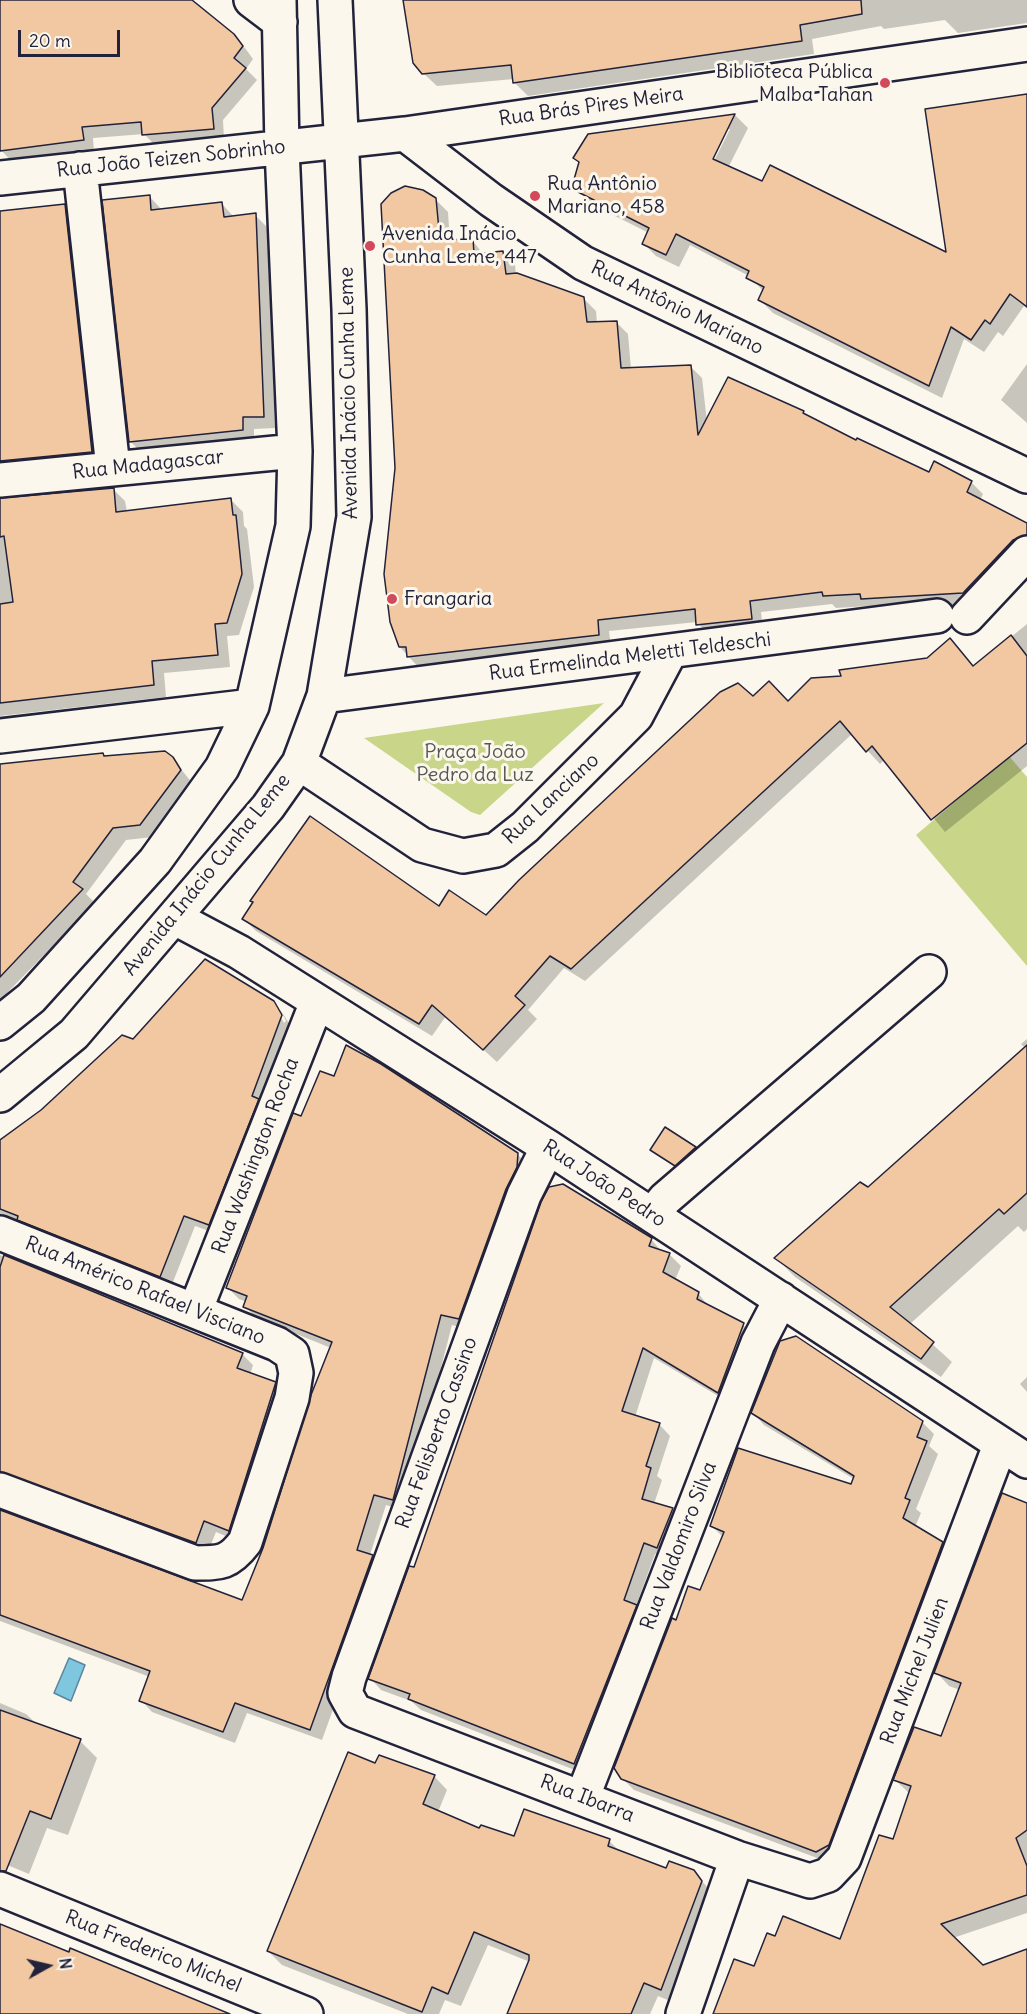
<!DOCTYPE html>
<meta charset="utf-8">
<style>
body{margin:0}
#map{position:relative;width:1027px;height:2014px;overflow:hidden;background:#fbf7ec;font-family:Delius,sans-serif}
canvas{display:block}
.north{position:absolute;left:18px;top:1936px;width:60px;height:60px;-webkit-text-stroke:4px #fbf7ec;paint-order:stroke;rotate:82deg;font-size:16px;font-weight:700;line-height:24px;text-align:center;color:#22223b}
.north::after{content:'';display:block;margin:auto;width:21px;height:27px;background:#22223b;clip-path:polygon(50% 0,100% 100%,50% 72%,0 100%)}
.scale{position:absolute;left:18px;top:30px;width:102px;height:27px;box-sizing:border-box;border:3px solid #22223b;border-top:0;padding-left:8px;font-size:18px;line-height:21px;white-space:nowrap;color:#22223b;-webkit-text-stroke:4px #fbf7ec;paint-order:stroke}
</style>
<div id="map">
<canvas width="1027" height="2014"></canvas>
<div class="north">N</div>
<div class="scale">20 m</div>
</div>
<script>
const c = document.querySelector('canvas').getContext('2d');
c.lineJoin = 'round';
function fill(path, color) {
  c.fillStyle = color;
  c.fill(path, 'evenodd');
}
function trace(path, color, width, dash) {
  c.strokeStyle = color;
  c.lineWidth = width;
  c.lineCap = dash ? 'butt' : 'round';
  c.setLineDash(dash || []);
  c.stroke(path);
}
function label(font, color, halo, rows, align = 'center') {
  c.font = font + ' Delius,sans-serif';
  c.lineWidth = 6;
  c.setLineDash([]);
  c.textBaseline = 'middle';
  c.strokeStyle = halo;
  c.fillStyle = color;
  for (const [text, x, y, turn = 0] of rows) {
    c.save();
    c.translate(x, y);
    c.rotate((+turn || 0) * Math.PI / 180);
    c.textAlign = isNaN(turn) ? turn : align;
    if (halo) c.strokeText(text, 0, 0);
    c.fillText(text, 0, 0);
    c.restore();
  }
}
const green = new Path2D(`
 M604,703L480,815L471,812L364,738Z
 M1009,756L1027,777V966L916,835Z`);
const water = new Path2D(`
 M69,1658L85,1665L71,1701L54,1693Z`);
const shadow = new Path2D(`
 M0,0H189L245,48L253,59L246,69L257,80L223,120L224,140L155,145L144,134L93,138L94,152L12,162L1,150L0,143Z
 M405,0H1027V23L958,33L945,20L884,29L881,26L812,39L814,54L528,96L515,83L514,79L437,86L423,73Z
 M1027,96V309L1024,306L1003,336L998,332L984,352L964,339L942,398L773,313L760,300L764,292L749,276L690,245L679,267L656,256L643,243L649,233L593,205L575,183L580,163L575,158L589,135L735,115L748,128L728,168L948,254ZM726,129H730L711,167L708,165Z
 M150,197L162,210L222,204L234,217L255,215L267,227L275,428L254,429V441L142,453L130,441Z
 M435,199L448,212L450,242L472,240L484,255L503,253L515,265L516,275L584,299L596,311L597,323L616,322L628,334L631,369L690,366L702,378L707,422L728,379L803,413L856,442L929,474L971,482L983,494L980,500L1027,524V551L976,605L874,611L869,606L836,608L832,604L761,612L763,631L710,636L697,622L609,631L611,647L420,669L400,647Z
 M64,206L77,218L104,464L0,478V213Z
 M1027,364V423L1001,400Z
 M113,489L125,501L127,512L231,500L243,512L244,526L247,529L254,587L239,635L227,636L230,667L164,673L166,697L0,716V500Z
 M1027,624V766L945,832L885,759L880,764L852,734L585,981L564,968L528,1010L537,1019L497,1062L446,1016L432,1036L256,931L244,919L440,908L487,917L753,698L788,703L843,677L927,660L950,640L974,667Z
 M105,757L172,758L193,784L153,837L126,840L86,894L95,903L0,1000V766Z
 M273,1002L284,1023L286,1021L280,1009L292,1028L220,1235L195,1226L171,1287L0,1230V1142L133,1040Z
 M1027,1039V1229L1024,1232L1018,1226L910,1324L952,1362L941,1377L795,1277L776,1258L868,1189L1026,1049L1021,1044Z
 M665,1129L700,1154L681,1170L652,1150Z
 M517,1154L529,1166L470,1330L452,1325L404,1511L386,1505L370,1555L384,1568L322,1740L247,1713L235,1743L152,1712L141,1700L150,1677L0,1621V1512L243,1602L264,1548L331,1348L257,1318L245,1307L247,1302L239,1299L228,1288Z
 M651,1239L662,1252L669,1254L681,1266L675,1280L698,1293L709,1307L743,1325L755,1336L730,1403L654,1358L635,1417L659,1424L670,1436L657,1476L662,1480L654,1504L672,1510L683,1521L669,1558L655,1554L636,1606L647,1617L585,1774L421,1710L411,1701L381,1690L370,1678L415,1569Z
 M0,1255L242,1354L253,1365L250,1375L275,1384L286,1395L240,1542L216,1532L207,1554L0,1486Z
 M1027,1377V1392L1020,1384Z
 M753,1413L922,1422L934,1434L929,1446L938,1454L916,1509L921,1513L915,1527L942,1544L954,1555L828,1862L634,1790L622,1778L677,1622L701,1592L723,1537L712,1526L851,1485L854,1479L764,1425Z
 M1027,1504V1913L953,1938L982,1967L1027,1951V2014H715L776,1938L841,1941L894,1841L910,1794L895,1780L942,1738L960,1690L949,1686L936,1672Z
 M0,1703L26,1714L38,1725L80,1741L97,1758L68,1835L47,1828L29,1874L0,1862Z
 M376,1765L434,1776L447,1790L438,1812L480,1830L515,1838L609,1841L622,1853L667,1870L693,1871L715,1896L675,2003L658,1996L650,2014H508L530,1962L488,1945L461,2006L445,2000L439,2014H408L282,1965L268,1951Z`);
const building = new Path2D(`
 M0,0H192L234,34L243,46L234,58L246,68L212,108L214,129L142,135L141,122L82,127L84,140L0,151Z
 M403,0H861L862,14L800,25L802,41L513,83L511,65L422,74L413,63Z
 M1027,94V307L1010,294L990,324L985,320L971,340L951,327L929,386L758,300L764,287L746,278L749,271L676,234L666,255L642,244L649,228L578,192L580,187L573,183L579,162L573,158L588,134L735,114L713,159L762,181L770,165L946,252L925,109Z
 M405,186L423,190L436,198L440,241L473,238L474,254L503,251L506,274L517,273L584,297L587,322L617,321L621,368L691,365L698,435L728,377L804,411L803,413L856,440L857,438L929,472L934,461L972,481L967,492L1027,523V535L1013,540L963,593L861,599L860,594L823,596L822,592L750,601L752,619L696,625L695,609L598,620L599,635L407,657L406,647H399L390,622L384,574L395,468L381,204L391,193Z
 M150,195L151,210L222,202L224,217L256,213L264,417H243V430L129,442L102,200Z
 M65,204L92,452L0,461V211Z
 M114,488L116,512L231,498L233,515H236L242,574L227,623L215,624L218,655L152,661L154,685L0,703V604L13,602L4,536L0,537V498Z
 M1011,635L1027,656V743L931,820L872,746L866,752L840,721L571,969L550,956L515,996L525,1005L483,1050L432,1005L419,1024L242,919L253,902L250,901L310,816L439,906L449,890L486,915L519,880L720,692L738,683L753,696L769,681L788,701L811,678L841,676L839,670L927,658L950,638L973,666Z
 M165,751L173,757L181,770L140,825L113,828L73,882L83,889L0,977V764L103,753L104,756Z
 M205,959L274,1001L282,1015L252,1096L259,1099L209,1225L184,1216L160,1277L17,1220L18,1216L0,1209V1140L41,1110L122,1035L133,1039Z
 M346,1045L381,1064L518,1153L517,1167L506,1189L459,1319L441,1315L393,1500L374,1495L357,1550L373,1555L310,1730L235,1703L223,1732L139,1701L150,1671L0,1615V1510L242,1600L263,1548L311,1395L332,1342L243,1307L247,1296L226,1288L293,1113L301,1116L320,1071L334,1076Z
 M1027,1045V1193L1004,1214L999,1209L890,1307L934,1342L921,1359L774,1258L860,1182L868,1187Z
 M665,1127L696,1147L675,1166L650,1150Z
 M563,1184L652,1238L649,1246L670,1253L663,1272L699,1292L697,1299L744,1323L718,1393L643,1348L622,1411L660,1423L646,1466L651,1468L642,1499L673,1508L657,1548L644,1543L624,1600L637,1605L574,1764L408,1699L410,1694L368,1679L409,1566L414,1567L541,1202L549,1187Z
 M4,1255L243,1353L237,1368L276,1382L229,1531L204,1521L196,1543L0,1472V1267Z
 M796,1336L923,1421L917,1437L927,1441L905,1498L910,1500L903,1518L943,1542L829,1845L816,1852L621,1779L614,1768L672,1618L676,1620L688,1586L700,1590L724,1532L710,1526L738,1448L851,1484L854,1476L751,1413L780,1341Z
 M1002,1493L1027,1503V1830L1016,1838L1027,1866V1895L941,1924L983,1965L1027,1949V2014H713L734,1959L754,1966L767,1933L775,1936L783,1916L840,1939L879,1835L893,1839L911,1786L893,1780L914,1727L941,1736L961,1683L934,1673Z
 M0,1710L81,1739L51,1819L30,1811L6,1871H0Z
 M348,1752L375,1763L379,1755L435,1775L423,1804L479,1828L481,1825L514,1836L524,1809L610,1839L608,1846L666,1868L669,1861L694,1870L702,1881L661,1990L644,1983L631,2014H507L529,1960V1955L474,1932L448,1994L432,1987L422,2012L267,1951Z
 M0,1924L69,1952L70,1948L230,2014H0Z`);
const minor = new Path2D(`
 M251,0L280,22
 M405,134L491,200L583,263L1027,476
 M80,169L113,468
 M0,178L405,134L1027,44
 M0,480L295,451
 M967,617L1027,553
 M324,696L937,616
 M0,736L252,706
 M299,763L422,845L463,856L496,850L525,827L636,716L670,652
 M175,918L239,952L548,1147L1027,1461
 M0,1023L31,998L155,861L222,768L252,706L293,526L295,451L282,148L279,0
 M0,1095L74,1034L268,807L299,763L324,696L354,517L349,309L335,0
 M548,1147L524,1195L349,1677L345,1693L355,1711L737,1858L810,1881L828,1875L844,1858L1000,1445
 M652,1215L665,1199L929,972
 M0,1233L277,1344L292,1354L296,1373L292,1398L245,1542C229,1563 221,1563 195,1563L0,1490
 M195,1311L317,1002
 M583,1796L758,1343L781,1299
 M0,1889L306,2014
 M683,2014L737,1858`);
const markers = [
 [885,83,6,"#d1495b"],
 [535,196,6,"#d1495b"],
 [370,246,6,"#d1495b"],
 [392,599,6,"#d1495b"]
];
const poiNames = [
 ["Biblioteca Pública",873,72,"right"],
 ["Malba Tahan",873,95,"right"],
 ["Rua Antônio",547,184],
 ["Mariano, 458",547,207],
 ["Avenida Inácio",382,234],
 ["Cunha Leme, 447",382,257],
 ["Frangaria",404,599]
];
const streetNames = [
 ["Rua Brás Pires Meira",591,107,-8],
 ["Rua João Teizen Sobrinho",171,159,-6],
 ["Rua Antônio Mariano",677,308,26],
 ["Avenida Inácio Cunha Leme",349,393,-91],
 ["Rua Madagascar",148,465,-6],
 ["Rua Ermelinda Meletti Teldeschi",630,657,-7],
 ["Rua Lanciano",551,799,-43],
 ["Avenida Inácio Cunha Leme",207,875,-51],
 ["Rua Washington Rocha",256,1156,-69],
 ["Rua João Pedro",604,1184,33],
 ["Rua Américo Rafael Visciano",145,1291,22],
 ["Rua Felisberto Cassino",437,1433,-70],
 ["Rua Valdomiro Silva",679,1546,-69],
 ["Rua Michel Julien",915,1671,-69],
 ["Rua Ibarra",587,1799,21],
 ["Rua Frederico Michel",153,1952,22]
];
const parkNames = [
 ["Praça João",475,752],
 ["Pedro da Luz",475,775]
];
fill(green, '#c9d68a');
fill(water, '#7fc7df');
trace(water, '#5a859d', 1.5);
fill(shadow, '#0003');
fill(building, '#f2c8a2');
trace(building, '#22223b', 1.5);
trace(minor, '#22223b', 38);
trace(minor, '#fbf7ec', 33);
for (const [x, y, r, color] of markers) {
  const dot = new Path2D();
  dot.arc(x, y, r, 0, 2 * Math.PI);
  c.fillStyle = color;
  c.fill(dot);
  trace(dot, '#fbf7ec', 2);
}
label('20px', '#22223b', '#fbf7ec', poiNames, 'left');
label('20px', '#22223b', '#fbf7ec', streetNames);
label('20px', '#545853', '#fbf7ec', parkNames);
</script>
